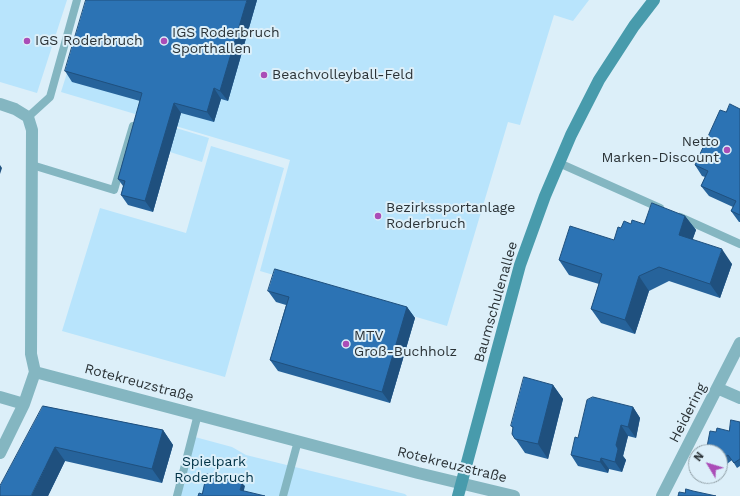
<!DOCTYPE html>
<meta charset="utf-8">
<style>
body{margin:0}
#map{position:relative;width:740px;height:496px;overflow:hidden;background:#dceff9;font-family:"Work Sans",sans-serif}
canvas{display:block}
.north{position:absolute;left:688px;top:444px;width:40px;height:40px;box-sizing:border-box;background:#dceff9;border:1px solid #95a4ab;border-radius:50%;rotate:308deg;font-size:11px;font-weight:700;line-height:16px;text-align:center;color:#2b3337}
.north::after{content:'';display:block;margin:auto;width:14px;height:18px;background:#aa4db7;clip-path:polygon(50% 0,100% 100%,50% 72%,0 100%)}
</style>
<div id="map">
<canvas width="740" height="496"></canvas>
<div class="north">N</div>
</div>
<script>
const c = document.querySelector('canvas').getContext('2d');
c.lineJoin = 'round';
function fill(path, color) {
  c.fillStyle = color;
  c.fill(path, 'evenodd');
}
function trace(path, color, width, dash) {
  c.strokeStyle = color;
  c.lineWidth = width;
  c.lineCap = dash ? 'butt' : 'round';
  c.setLineDash(dash || []);
  c.stroke(path);
}
function label(font, color, halo, rows, align = 'center') {
  c.font = font + ' "Work Sans",sans-serif';
  c.lineWidth = 4;
  c.setLineDash([]);
  c.textBaseline = 'middle';
  c.strokeStyle = halo;
  c.fillStyle = color;
  for (const [text, x, y, turn = 0] of rows) {
    c.save();
    c.translate(x, y);
    c.rotate((+turn || 0) * Math.PI / 180);
    c.textAlign = isNaN(turn) ? turn : align;
    if (halo) c.strokeText(text, 0, 0);
    c.fillText(text, 0, 0);
    c.restore();
  }
}
const green = new Path2D(`
 M0,0H67L37,93L0,82Z
 M90,0H589L573,21L554,15L520,125L508,122L447,326L260,271L290,160L61,92Z
 M176,128L209,138L202,162L170,152Z
 M211,146L284,168L225,377L62,331L100,208L186,233Z
 M195,437L232,447L246,455L405,494L407,496H180Z`);
const lane = new Path2D(`
 M28,117L50,97L77,0
 M559,163L660,208
 M32,165L114,190L133,126
 M680,217L740,244
 M177,496L198,414
 M283,496L298,441`);
const street = new Path2D(`
 M0,104L15,109L28,117L32,130L31,354L35,372L418,473L514,496
 M717,388L740,398
 M0,397L24,404
 M0,453L24,404L35,372
 M662,496L740,343`);
const secondary = new Path2D(`
 M458,496L520,265L545,196L571,135L599,80L634,26L654,0`);
const wall = new Path2D(`
 M257,0L228,101L221,99L214,122L181,113L153,212L128,205L121,195L123,186L118,179L140,101L72,82L65,71Z
 M740,109V222H739L731,211L733,207L709,196L701,186L705,177L702,176L695,165L726,112Z
 M685,216L696,230L692,240L732,264L720,298L669,281L649,291L635,334L601,323L591,309L599,284L569,275L559,260L614,240L621,228L631,224H644Z
 M268,291L407,307L415,318L390,403L278,371L270,360L286,305L276,302Z
 M553,385L563,399L548,459L525,453L512,434L513,428L511,426Z
 M43,406L163,430L173,445L162,483L65,461L48,496Z
 M633,407L640,418L636,438L628,436L623,456L626,460L622,472L609,469L608,473L578,466L571,455Z
 M740,422V466L737,468L732,460L727,464L720,462V452L716,432L729,431Z`);
const shadedWall = new Path2D(`
 M247,0H257L228,101L220,91Z
 M214,88L221,99L214,122L207,112Z
 M174,103L181,113L153,212L145,201Z
 M0,165L2,168L0,174Z
 M685,216L696,230L689,250L679,235Z
 M722,249L732,264L720,298L710,284Z
 M639,276L649,291L635,334L625,320Z
 M407,307L415,318L390,403L382,392Z
 M553,385L563,399L548,459L538,444Z
 M633,407L640,418L636,438L628,427Z
 M621,425L628,436L623,456L626,460L622,472L615,462L616,445Z
 M163,430L173,445L162,483L152,469Z
 M55,447L65,461L48,496H31Z
 M601,458L609,469L608,473L600,462Z
 M242,483L245,486L243,494L240,490Z`);
const building = new Path2D(`
 M86,0H247L220,91L214,88L207,112L174,103L145,201L121,195L125,181L118,179L142,93L65,71Z
 M730,104L740,109V215L731,211L736,201L701,186L708,171L695,165L720,110L726,112Z
 M652,203L685,216L679,235L722,249L710,284L659,267L639,276L625,320L591,309L602,274L559,260L570,226L614,240L618,227L621,228L624,221L631,224L632,220L644,224Z
 M275,269L407,307L382,392L270,360L289,297L268,291Z
 M524,377L553,385L538,444L515,439L512,434L513,427L511,426Z
 M593,397L633,407L628,427L621,425L616,445L618,449L615,462L601,458L600,462L571,455L575,437L578,438L587,400Z
 M43,406L163,430L152,469L55,447L31,496H0V486Z
 M731,420L740,422V459L734,463L728,455L723,458H720V452H706L710,431L716,432L717,428L729,431Z
 M207,474L242,483L240,490L265,496H198L199,493L202,494Z
 M686,489L693,491L716,496H678L679,492L685,493Z`);
const markers = [
 [27,41,4,"#aa4db7"],
 [164,41,4,"#aa4db7"],
 [264,75,4,"#aa4db7"],
 [727,150,4,"#aa4db7"],
 [378,216,4,"#aa4db7"],
 [346,344,4,"#aa4db7"]
];
const poiNames = [
 ["IGS Roderbruch",172,33],
 ["Sporthallen",172,49],
 ["IGS Roderbruch",35,41],
 ["Beachvolleyball-Feld",272,75],
 ["Netto",719,142,"right"],
 ["Marken-Discount",719,158,"right"],
 ["Bezirkssportanlage",386,208],
 ["Roderbruch",386,224],
 ["MTV",354,336],
 ["Groß-Buchholz",354,352]
];
const streetNames = [
 ["Baumschulenallee",496,302,-74],
 ["Rotekreuzstraße",139,383,15],
 ["Heidering",688,413,-63],
 ["Rotekreuzstraße",452,465,14]
];
const parkNames = [
 ["Spielpark",214,462],
 ["Roderbruch",214,478]
];
fill(green, '#b8e4fc');
trace(lane, '#84b6c1', 8);
trace(street, '#84b6c1', 12);
trace(secondary, '#489bac', 12);
fill(wall, '#26639b');
fill(shadedWall, '#1f507e');
fill(building, '#2c73b4');
trace(building, '#1f507e', 1);
for (const [x, y, r, color] of markers) {
  const dot = new Path2D();
  dot.arc(x, y, r, 0, 2 * Math.PI);
  c.fillStyle = color;
  c.fill(dot);
  trace(dot, '#dceff9', 1.5);
}
label('14px', '#2b3337', '#dceff9', poiNames, 'left');
label('14px', '#2b3337', '#dceff9', streetNames);
label('14px', '#003246', '#dceff9', parkNames);
</script>
